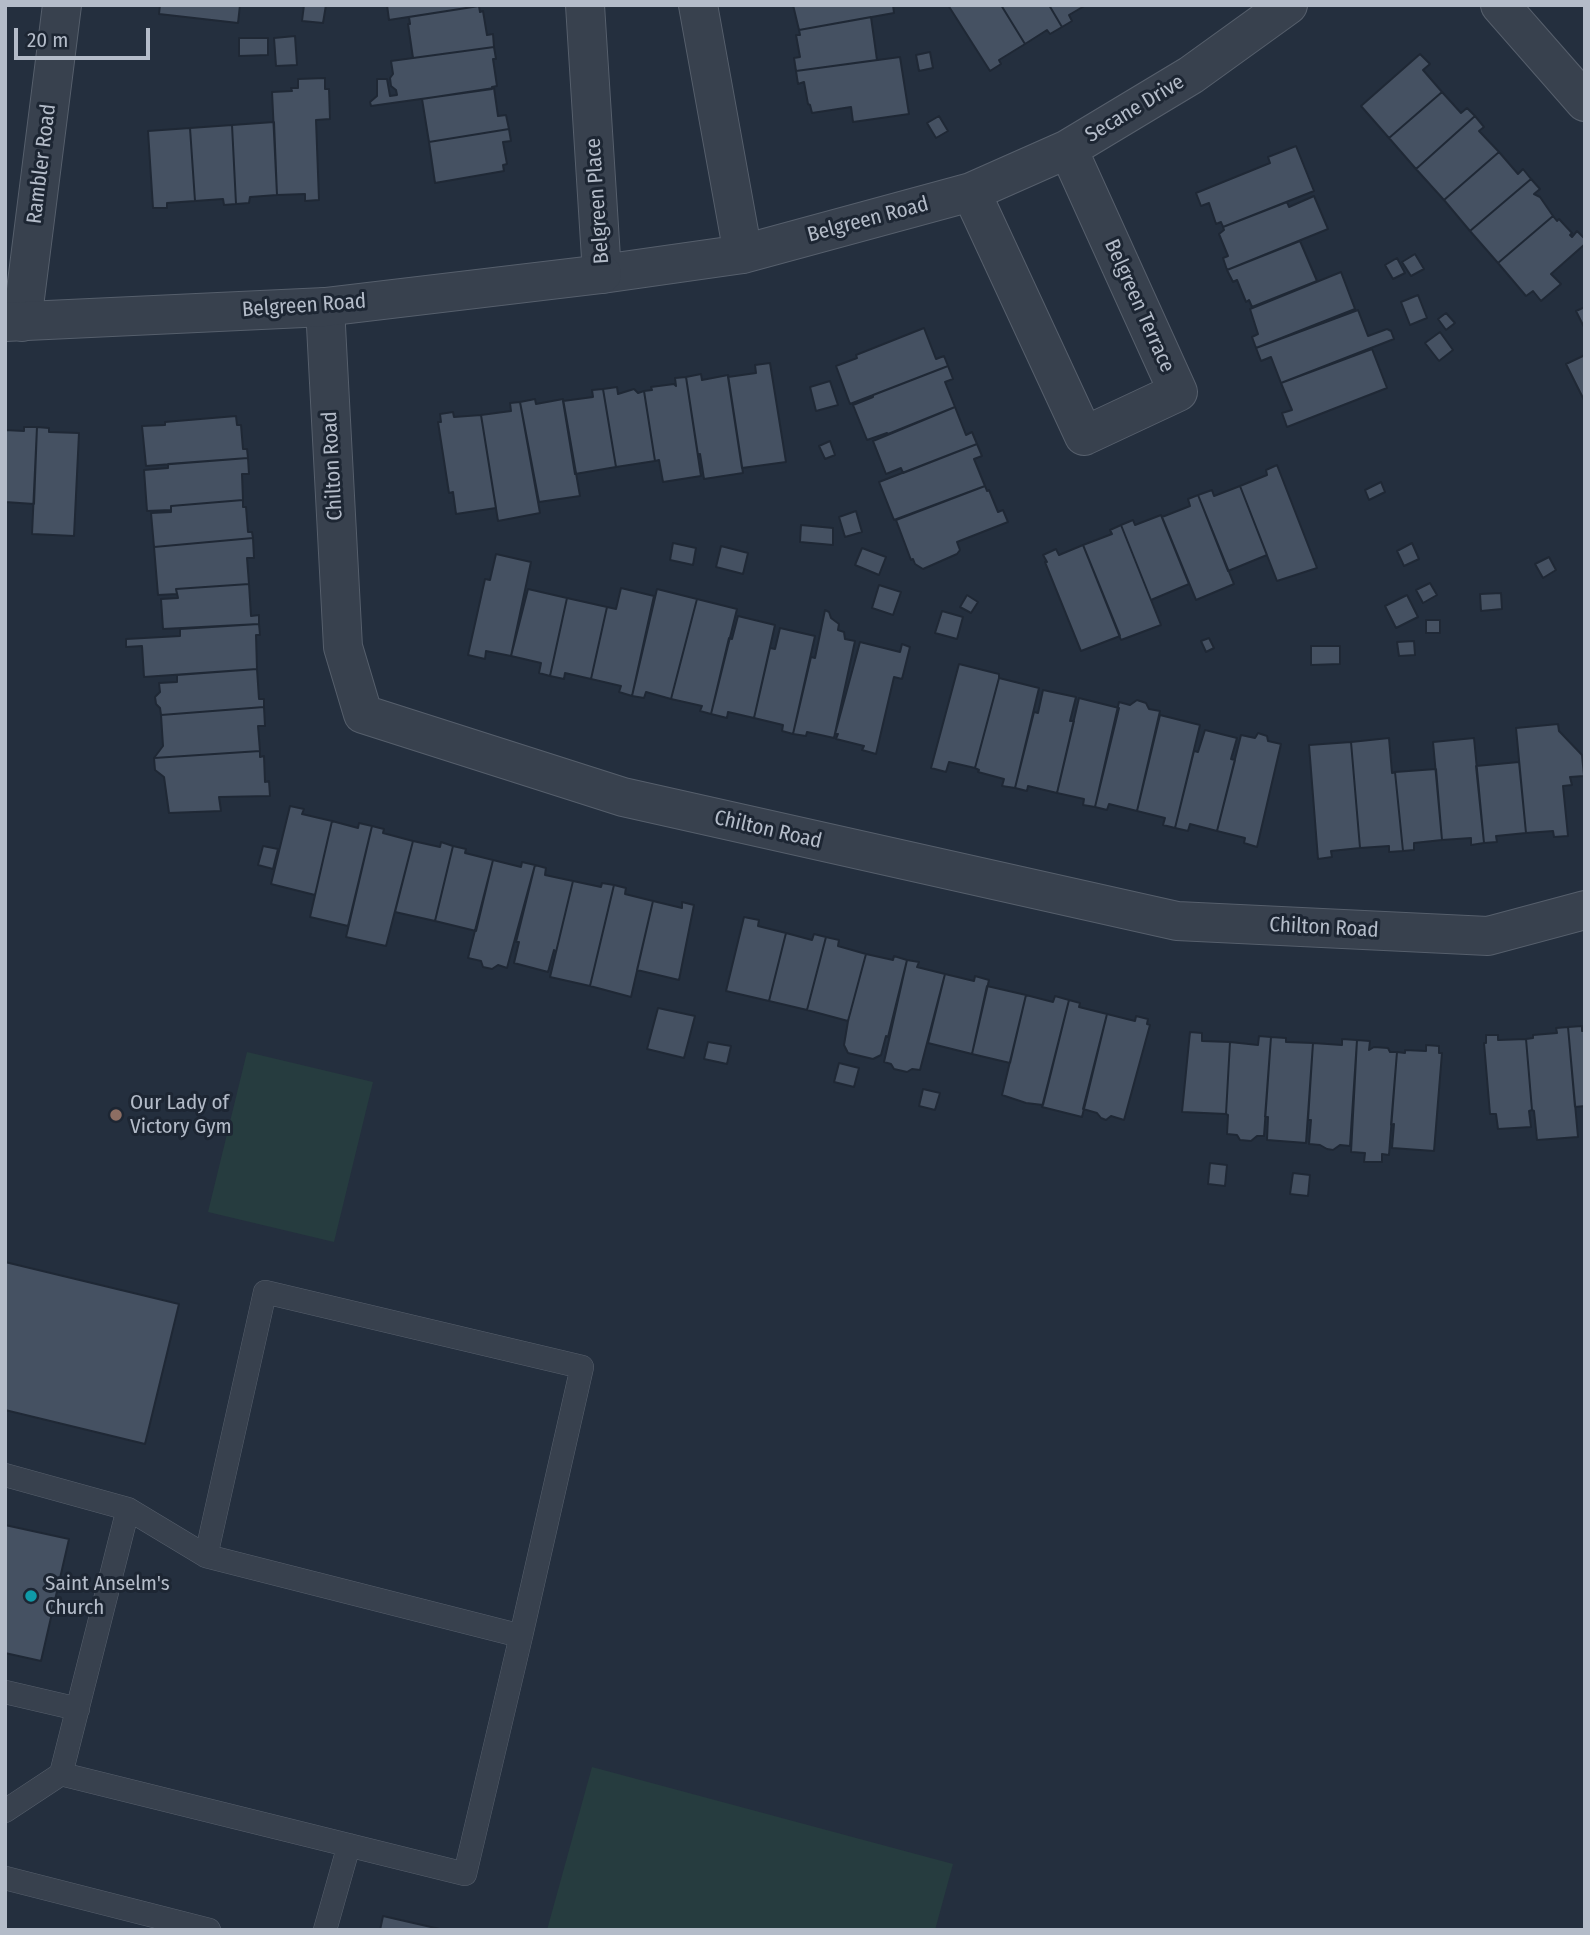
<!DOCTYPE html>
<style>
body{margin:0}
#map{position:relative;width:1590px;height:1935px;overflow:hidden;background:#242f3e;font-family:"Fira Sans Condensed",sans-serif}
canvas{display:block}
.frame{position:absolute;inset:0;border:7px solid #b4bcc9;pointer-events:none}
.scale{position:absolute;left:14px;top:28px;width:136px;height:32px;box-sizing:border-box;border:4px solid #b4bcc9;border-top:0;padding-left:9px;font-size:21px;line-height:24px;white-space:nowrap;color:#b4bcc9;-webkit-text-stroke:5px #1d2633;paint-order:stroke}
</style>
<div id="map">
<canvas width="1590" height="1935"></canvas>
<div class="frame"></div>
<div class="scale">20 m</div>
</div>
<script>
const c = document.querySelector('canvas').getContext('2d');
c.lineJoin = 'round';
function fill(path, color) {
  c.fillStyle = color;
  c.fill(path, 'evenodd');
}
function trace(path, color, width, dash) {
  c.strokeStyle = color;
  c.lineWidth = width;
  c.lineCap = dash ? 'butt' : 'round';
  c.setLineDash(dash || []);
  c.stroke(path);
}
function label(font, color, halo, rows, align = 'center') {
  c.font = font + ' "Fira Sans Condensed",sans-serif';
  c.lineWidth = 6;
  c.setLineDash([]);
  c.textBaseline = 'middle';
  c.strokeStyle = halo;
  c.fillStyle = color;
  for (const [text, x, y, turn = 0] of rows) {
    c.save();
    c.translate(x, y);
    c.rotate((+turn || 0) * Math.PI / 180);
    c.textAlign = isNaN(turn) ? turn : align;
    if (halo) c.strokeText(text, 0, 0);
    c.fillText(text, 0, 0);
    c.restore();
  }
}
const green = new Path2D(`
 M247,1052L373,1082L334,1242L208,1212Z
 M592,1767L953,1864L935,1930H547Z`);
const building = new Path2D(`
 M160,5H240L238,23L159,14Z
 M304,5H326L323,23L302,21Z
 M387,5H479V6L389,20Z
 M793,5H893L894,13L799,30Z
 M948,5H1001L1025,44L999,60L1001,64L990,71Z
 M1001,5H1049L1062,27L1050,34L1047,30L1025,44Z
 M1049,5H1086L1069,15L1072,21L1062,27Z
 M479,6L480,12L483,11L487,35L493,34L494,47L413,58L408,24H410L409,17Z
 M871,17L877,60L796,71L794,58L800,57L796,35H800L799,30Z
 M295,36L297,65L276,66L274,38Z
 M239,38H268V55L239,56Z
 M494,47L496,59H493L497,86L492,87V89L371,106L370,102L377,96V79H387L390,96L397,95L396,90L391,86L390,78L393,74L391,61Z
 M930,52L933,68L919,71L916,55Z
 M1420,54L1430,64L1423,70L1442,92L1389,138L1361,106Z
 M900,57L909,114L853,122L851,107L812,113L810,105L808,104L804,82L798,84L796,71Z
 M325,78V89H329L330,119L316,120L319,200L305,201V194L277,195L272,92L292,91L291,88H298V79Z
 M494,88L498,116L506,115L509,129L429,142L422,99Z
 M1442,92L1461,113L1467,108L1475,116L1416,169L1389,138Z
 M939,116L948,131L936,138L927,123Z
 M1475,116L1484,127L1479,131L1499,152L1444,200L1416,169Z
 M274,122L277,195L250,197L249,203L236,204L232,125Z
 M232,125L236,204L224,205L223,199L195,201L190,128Z
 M190,128L195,201L167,203V208H153L148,131Z
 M509,129L511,141L503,142L507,164L503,165L504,171L435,183L429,142Z
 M1296,146L1314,191L1223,227L1221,222L1216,224L1209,203L1201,206L1196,193L1270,163L1268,157Z
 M1499,152L1518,174L1523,169L1531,179L1470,231L1444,200Z
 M1531,179L1540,189L1534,194L1540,197L1553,216L1498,263L1470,231Z
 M1314,196L1328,229L1227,270L1223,258L1228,256L1219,234L1224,230L1223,227L1287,202L1289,207Z
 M1553,216L1557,221L1559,219L1572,233L1570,235L1572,237L1577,231L1585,239V244L1551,274L1561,284L1541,301L1533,291L1526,296L1498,263Z
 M1300,241L1317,281L1252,307L1249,300L1246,302L1237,280L1233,282L1227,270Z
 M1415,254L1424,269L1411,276L1402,262Z
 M1397,258L1405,273L1393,279L1385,265Z
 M1341,272L1355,309L1256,348L1252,337L1258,334L1250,309Z
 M1418,295L1427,318L1410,325L1401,302Z
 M1585,307V329L1576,311Z
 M1358,310L1368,336L1387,329L1391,331L1394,339L1281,383L1271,357L1261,361L1256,348Z
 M1446,313L1455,323L1446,330L1438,319Z
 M924,328L936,359L944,356L948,366L850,404L836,366L857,358L856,355Z
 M1440,332L1453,350L1439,361L1425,343Z
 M1372,349L1387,388L1287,427L1282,413L1292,410L1281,383Z
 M1585,355V400H1584L1566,364Z
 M770,363L786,462L742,468L728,377L756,373L755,365Z
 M948,366L953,379L945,382L955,407L888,434L887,433L867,440L853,405L873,397V395Z
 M701,374L702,380L728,375L743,473L704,479L700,454L698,455L686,377Z
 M686,377L701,476L663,482L659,460L655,461L644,391L652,390L651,387L674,384L676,386L675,378Z
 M830,381L838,405L816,411L810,387Z
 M617,387L618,394L634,389L638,393L644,391L655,461L616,467L603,389Z
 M603,389L616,467L575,474L563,401L593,397L592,390Z
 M535,399L536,404L563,399L580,496L539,502L520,402Z
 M520,402L540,513L498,521L481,415L511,411L510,403Z
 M955,407L966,435L972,432L977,444L903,473L901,468L886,474L873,441Z
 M453,412L454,417L481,415L496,508L456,514L453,492L449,493L438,422H441L440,414Z
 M236,416L237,425H241L243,449H247L248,458L146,466L142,426L165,425V422Z
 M24,427H37L34,504L5,502V430L24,431Z
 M37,427L49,428V432L79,433L74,536L32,534Z
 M830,441L835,455L825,459L819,446Z
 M977,444L982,456L974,459L985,486L894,520L879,482Z
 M248,458L249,474H242L243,500L171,506V510L147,511L144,470L168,468V464Z
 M1277,465L1317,568L1277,581L1240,486L1267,475L1266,470Z
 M1381,482L1385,492L1369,500L1365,490Z
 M985,486L987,491L989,490L998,512L1003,510L1008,522L957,542L960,550L957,554L923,569L915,564L913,559L911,560L896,520Z
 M1240,486L1267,555L1228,571L1198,495L1212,490L1214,496Z
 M1198,495L1234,584L1196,600L1162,517L1190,506L1188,499Z
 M243,500V507H246L248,532H252L253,538L154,547L151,513L171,512V506Z
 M856,511L862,532L845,537L839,517Z
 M1161,515L1189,584L1151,600L1121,525L1133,520L1135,525Z
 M801,525L833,528V545L800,542Z
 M1121,525L1161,625L1121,640L1083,545L1112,534L1110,530Z
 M253,538L254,558H247L249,584L176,589L177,594L158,595L154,547Z
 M673,543L696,548L693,565L670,560Z
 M1412,543L1419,559L1404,566L1397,551Z
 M1083,545L1120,636L1081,651L1045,562H1047L1043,555L1056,549L1059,555Z
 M721,546L748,553L743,574L716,567Z
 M862,548L886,557L879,575L855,565Z
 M496,554L531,562L511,656L486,651L485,659L468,655L485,579L490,580Z
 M1549,557L1556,570L1543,578L1535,564Z
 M1430,583L1437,595L1423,603L1416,590Z
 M249,584L251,616L259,615V624L163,629L161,599L178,598L176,589Z
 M879,585L901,592L893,615L872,608Z
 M621,588L654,596L632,696L619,692L621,686L591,679L607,607L616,609Z
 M528,589L567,598L550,676L539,673L541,663L511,656Z
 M657,589L697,599L671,699L646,692L644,698L632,696Z
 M1501,593L1502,609L1481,611L1480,594Z
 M967,595L978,602L971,613L960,607Z
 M1407,595L1418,617L1396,628L1385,606Z
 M567,598L607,607L591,679L565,673L564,679L550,676Z
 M697,599L737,609L711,714L700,711L702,706L671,699Z
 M825,610L829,612L831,618L839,624L838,630L844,632L845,639L855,641L834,738L807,732L806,736L793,734L811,657L815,658Z
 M942,611L963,617L957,639L935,633Z
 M738,616L775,625L754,718L728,712L727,718L711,714L729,638L732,639Z
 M1426,620H1440V633H1426Z
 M259,624L260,635H256L257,669L144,677L142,646L126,647V639L180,636V629Z
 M780,628L815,636L793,734L782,731L783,725L754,718L770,648L775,649Z
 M1209,638L1214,648L1206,652L1201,641Z
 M1414,641L1415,655L1399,656L1397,642Z
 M860,642L900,652L902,644L910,647L902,679L894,677L876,754L862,750L864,746L836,739L838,734H835Z
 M1311,646H1340V664L1311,665Z
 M959,664L999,674V678L975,768L949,762L946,772L931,768Z
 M257,669L259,699H264V707L161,715L160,708L156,704L155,697L160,692L159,683L177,682V675Z
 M999,678L1039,688L1015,788L1002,786L1004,779L978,772L979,770L975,768Z
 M1043,690L1076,697L1070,721H1074L1057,793L1028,786L1027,791L1015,788L1034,712L1038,713Z
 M1079,698L1119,708L1095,807L1083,805L1084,799L1057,793Z
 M1137,700L1146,703L1149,709L1160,711L1137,811L1109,804L1107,810L1095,807L1119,702L1130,705Z
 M264,707L265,726H258L260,751L154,758L163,746L161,715Z
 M1160,715L1200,725L1175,828L1163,825L1165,818L1137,811Z
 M1558,724L1559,731L1582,755L1584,776L1570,777L1572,785L1563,786L1568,836L1554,837L1553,831L1526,833L1516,728Z
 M1205,730L1237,738L1231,759L1235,760L1217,831L1190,824L1188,831L1175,828L1194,751L1198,752Z
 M1258,733L1267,736L1268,741L1281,744L1257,847L1244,843L1245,838L1217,831L1241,735L1255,738Z
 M1389,738L1392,773L1395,772L1403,851L1389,852V846L1360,848L1351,742Z
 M1474,738L1484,843L1471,845V838L1442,840L1433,742Z
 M1351,742L1360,848L1331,851L1332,857L1318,859L1309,745Z
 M260,751V757L264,756L265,782L269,781L270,796L219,797L221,811L169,813L164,777L155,770L154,758Z
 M1519,762L1526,833L1496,836L1497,842L1484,843L1476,766Z
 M1436,769L1442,840L1414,843V850L1403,851L1395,772Z
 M290,806L304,809L302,814L332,821L315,895L271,884Z
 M332,821L358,828L359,823L372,826L348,926L310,917Z
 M372,826L384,829L383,833L413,841L386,946L346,937Z
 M413,841L440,847L441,842L453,846L435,921L395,912Z
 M263,846L278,849L273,869L258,865Z
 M453,846L466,849L465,853L493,860L476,931L435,921Z
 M493,860L521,867L522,862L535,865L507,968L498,965L492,969L483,967L481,961L468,958Z
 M535,865L546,868L545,875L573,881L556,952L554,950L548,972L514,963L519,942H516Z
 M573,881L601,887L602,883L614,885L590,986L550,977Z
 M614,885L626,888L625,894L653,901L631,997L590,986Z
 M653,901L682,908V902L694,905L679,980L637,970Z
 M744,917L759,920L758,926L786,933L769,1001L726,991Z
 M786,933L812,940L814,934L826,937L807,1010L769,1001Z
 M826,937L839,940L838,946L866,954L848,1021L807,1010Z
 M866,954L893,960L894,956L907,960L888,1037L886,1036L881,1055L873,1059L848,1053L844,1045L848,1021Z
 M907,960L919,962L917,967L945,974L920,1070L912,1069L907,1072L894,1069L891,1064L884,1062Z
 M945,974L974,981L975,976L989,980L972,1054L928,1043Z
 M987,986L1026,995L1010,1063L972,1054Z
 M1026,995L1053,1002L1055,996L1069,1000L1043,1105L1026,1103L1002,1095Z
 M1069,1000L1080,1003L1079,1007L1107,1014L1082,1117L1042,1107Z
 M658,1008L695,1016L684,1058L647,1049Z
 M1107,1014L1135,1021L1136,1016L1148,1019L1147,1024L1150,1025L1124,1120L1111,1116L1106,1120L1101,1118L1097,1113L1083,1109Z
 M1582,1026V1031H1585V1106L1575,1107L1568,1027Z
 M1568,1027L1578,1137L1537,1140L1534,1111L1532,1110L1526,1039L1533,1038V1035L1557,1033L1556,1028Z
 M1190,1032L1202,1033V1041L1230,1042L1226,1114L1182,1112Z
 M1486,1035H1498V1040L1526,1039L1532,1110L1529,1111L1531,1127L1498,1129L1496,1114H1490L1484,1043H1486Z
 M1259,1036L1271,1037L1264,1136H1257L1251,1141L1240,1140L1237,1135L1227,1134L1228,1115L1226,1114L1230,1042L1258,1045Z
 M1271,1037L1286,1038V1042L1313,1043L1306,1143L1267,1140L1268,1117H1265Z
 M1342,1039L1357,1040L1350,1146L1340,1145L1333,1150L1327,1149L1320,1145L1309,1144L1311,1120H1308L1313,1043L1342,1045Z
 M1357,1040L1370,1041L1369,1050L1374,1047L1388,1048L1390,1052H1397L1389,1155L1382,1154V1162H1364L1365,1153L1351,1152Z
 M708,1042L731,1046L727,1064L704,1059Z
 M1426,1045L1439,1046V1053H1442L1434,1151L1392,1148L1394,1124L1391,1125L1397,1052L1405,1053V1050L1426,1051Z
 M839,1063L859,1068L854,1087L834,1082Z
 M923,1089L940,1093L935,1110L919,1106Z
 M1210,1163L1227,1165L1225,1186L1208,1184Z
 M1293,1173L1310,1175L1308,1196L1290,1194Z
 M5,1262L179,1304L145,1444L5,1410Z
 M5,1525L69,1539L41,1661L5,1653Z
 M383,1916L444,1930H380Z`);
const service = new Path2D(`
 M5,1475L128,1509L61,1774L5,1811
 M128,1509L206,1556L521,1636L582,1367L265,1292L206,1556
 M5,1692L78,1709
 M61,1774L465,1874L521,1636
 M5,1878L209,1930
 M325,1930L349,1845`);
const minor = new Path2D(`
 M585,5L602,274L743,254L971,192L1068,149L1191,75L1288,5
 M698,5L743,254
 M1500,5L1585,102
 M971,192L1084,436L1178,392L1068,149
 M325,307L343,647L363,714L623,797L1177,921L1488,936L1585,910
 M22,322L62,5`);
const tertiary = new Path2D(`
 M5,322L325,307L602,274`);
const markers = [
 [116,1115,7,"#8d6e63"],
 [31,1596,7,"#0f9aa8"]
];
const streetNames = [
 ["Secane Drive",1135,109,-31],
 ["Rambler Road",42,164,-83],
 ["Belgreen Place",598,201,-94],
 ["Belgreen Road",868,220,-15],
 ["Belgreen Road",304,306,-4],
 ["Belgreen Terrace",1139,306,66],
 ["Chilton Road",333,466,-93],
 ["Chilton Road",768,830,13],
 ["Chilton Road",1324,928,3]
];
const poiNames = [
 ["Our Lady of",130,1103],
 ["Victory Gym",130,1127],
 ["Saint Anselm's",45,1584],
 ["Church",45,1608]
];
fill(green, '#263c3f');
fill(building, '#455162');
trace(building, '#1f2835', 2);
trace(service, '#565f6c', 24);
trace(minor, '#565f6c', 40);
trace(tertiary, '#565f6c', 40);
trace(service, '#38414e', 23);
trace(minor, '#38414e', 38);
trace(tertiary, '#38414e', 38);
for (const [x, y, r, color] of markers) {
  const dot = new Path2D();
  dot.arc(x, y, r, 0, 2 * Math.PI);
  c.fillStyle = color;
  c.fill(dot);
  trace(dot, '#1d2633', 2.5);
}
label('21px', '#b4bcc9', '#1d2633', streetNames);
label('21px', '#b4bcc9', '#1d2633', poiNames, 'left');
</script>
